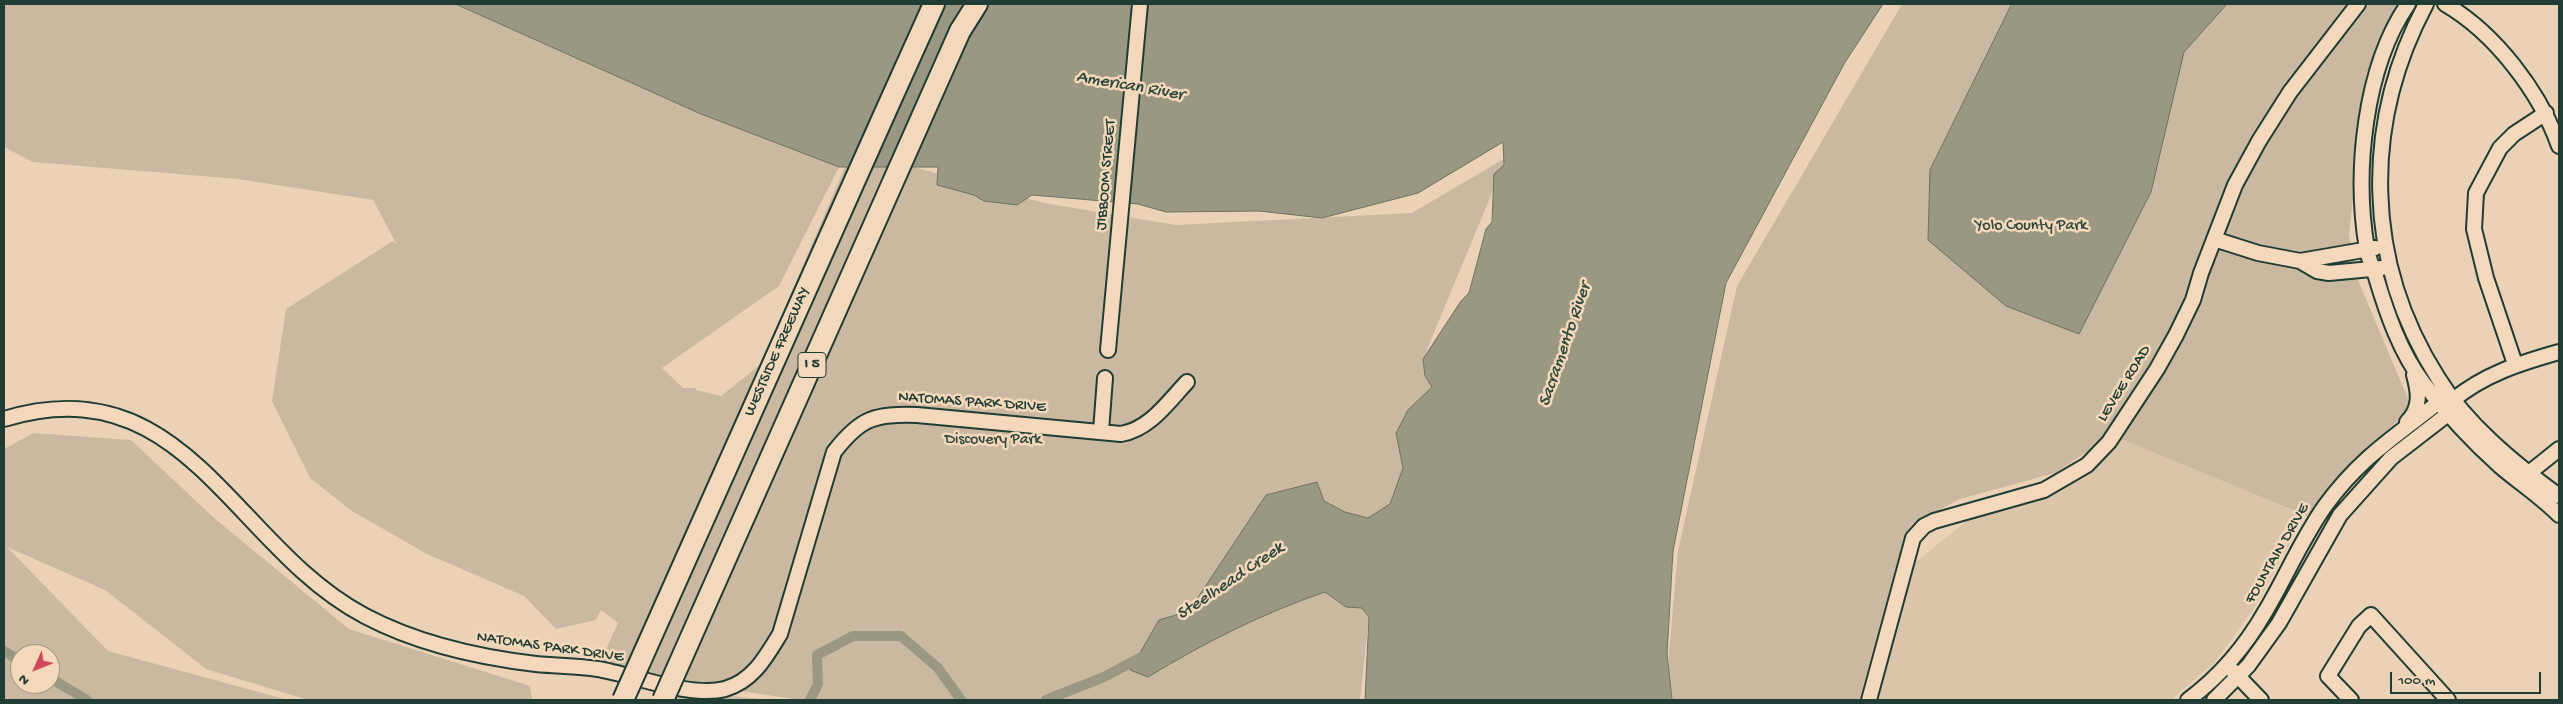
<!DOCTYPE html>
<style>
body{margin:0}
#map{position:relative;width:2563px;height:704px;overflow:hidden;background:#ebd2b6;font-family:"Gochi Hand",sans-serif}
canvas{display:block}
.frame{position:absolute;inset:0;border:5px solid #1f3d34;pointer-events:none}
.north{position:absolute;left:10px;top:644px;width:50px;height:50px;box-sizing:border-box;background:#f4d8bb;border:1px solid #9f9a85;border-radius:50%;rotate:226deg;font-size:14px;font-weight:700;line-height:20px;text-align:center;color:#1f3d34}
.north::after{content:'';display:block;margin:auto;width:18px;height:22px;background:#d1495b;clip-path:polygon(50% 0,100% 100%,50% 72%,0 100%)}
.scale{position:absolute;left:2390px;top:672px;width:151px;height:22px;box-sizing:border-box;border:2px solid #1f3d34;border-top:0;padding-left:6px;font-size:15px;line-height:18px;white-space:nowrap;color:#1f3d34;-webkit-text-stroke:4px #f4d8bb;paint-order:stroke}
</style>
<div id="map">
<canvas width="2563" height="704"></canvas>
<div class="frame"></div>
<div class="north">N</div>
<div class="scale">100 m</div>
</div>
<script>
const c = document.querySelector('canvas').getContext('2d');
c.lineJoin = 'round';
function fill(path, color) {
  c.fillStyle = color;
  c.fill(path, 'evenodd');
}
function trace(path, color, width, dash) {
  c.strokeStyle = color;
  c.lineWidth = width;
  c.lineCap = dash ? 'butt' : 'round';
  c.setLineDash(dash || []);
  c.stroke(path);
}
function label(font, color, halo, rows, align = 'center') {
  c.font = font + ' "Gochi Hand",sans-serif';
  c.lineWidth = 5;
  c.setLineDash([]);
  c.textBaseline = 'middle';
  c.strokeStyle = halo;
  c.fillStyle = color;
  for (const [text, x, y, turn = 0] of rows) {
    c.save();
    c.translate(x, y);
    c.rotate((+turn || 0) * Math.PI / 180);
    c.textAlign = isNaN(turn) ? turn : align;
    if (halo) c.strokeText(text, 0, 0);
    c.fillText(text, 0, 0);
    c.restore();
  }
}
const built = new Path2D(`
 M2121,437L2305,516L2253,610L2215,662L2171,700H1877L1913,564L1977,513L2054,489Z`);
const green = new Path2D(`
 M4,4H456L701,114L839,167L779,286L662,368L683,388H696V390L721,396L761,364L852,150L1044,203L1176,225L1412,213L1507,157L1423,359L1425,376L1432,387L1408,410L1396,433L1403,468L1390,504L1368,518L1345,512L1324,501L1266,496L1189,611L1159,620L1131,670L1148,677C1204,643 1263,613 1325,592L1346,607L1362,608L1369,617L1360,700H800L597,669L618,623L601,610L596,620L556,629L524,596L427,554L352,511L310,478L272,401L286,309L393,241L397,245L373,200L238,179L33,162L4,147Z
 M1902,4H2399L2366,74L2349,235L2358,280L2411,406L2307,516L2112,435L2055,473L1960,499L1920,520L1898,559L1859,700H1672L1668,664L1678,551L1737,286Z
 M34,433L131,440L214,518L349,629L530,686L532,700H308L206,669L105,590L7,547L108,651L288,700H4V449ZM20,654H50V684H20Z
 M677,690L768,700H674Z`);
const water = new Path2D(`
 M456,4H1883L1844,64L1726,283L1673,551L1667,654L1672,700H1365L1369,617L1362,608L1346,607L1325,592C1263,613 1204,643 1148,677L1130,670L1159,620L1189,611L1266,495L1317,482L1324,501L1345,512L1368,518L1390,504L1403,468L1396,433L1408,410L1432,387L1425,376L1423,359L1461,301L1469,293L1486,229L1492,222L1494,174L1504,165L1503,142L1418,193L1322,218L1259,211L1166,212L1138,204L1032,195L1017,205L984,201L974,195L937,185L938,167H839L701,114Z
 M2012,4H2227L2184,52L2151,192L2079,334L2006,306L1928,240L1930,170Z`);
const canal = new Path2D(`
 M4,651L20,661
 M50,678L87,700
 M810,700L818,684L817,655L853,636H901L938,668L961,700
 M1046,700L1104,677L1147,654`);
const minor = new Path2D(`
 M2408,4C2364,68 2354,173 2367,249C2368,258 2373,268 2376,277C2387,314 2400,352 2424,384C2447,414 2472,441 2501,467C2520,483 2541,497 2559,515
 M2426,4C2362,124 2364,262 2438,378C2467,425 2515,464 2559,496
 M2445,4C2495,33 2540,92 2559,146
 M2214,239L2258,253L2300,261L2317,271L2329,273L2382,268
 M2300,261L2375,248
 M1108,350L1140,4
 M2515,364L2486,278L2474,229L2476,193L2500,148L2514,134L2546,113
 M2453,400C2485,374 2520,363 2559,352
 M4,419C186,364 232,546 365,616C418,644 476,657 536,664C556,666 578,666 598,669C633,675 691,698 725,689C753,681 766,657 780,634L834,452C861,417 875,414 917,415L1121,434C1150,429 1168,402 1187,382
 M2407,422C2421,408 2419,393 2414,375
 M1101,431L1105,378
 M2529,473L2559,449
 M2232,670L2261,700
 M1869,700L1913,538L1924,526L1934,521L2044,490L2087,465L2109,442L2157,369L2176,335L2193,300L2201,273L2235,185L2259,141L2290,92L2358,4
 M2188,700C2219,677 2246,645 2265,612C2286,577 2301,540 2325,506C2359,459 2394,437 2439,402L2448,401
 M2214,700L2248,666L2279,623L2340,515L2391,458L2448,414L2451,405
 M2351,700L2328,676L2359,626L2371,615L2448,700`);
const highway = new Path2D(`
 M960,31L977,4
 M884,115L934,4`);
const highwayBridge = new Path2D(`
 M623,700L884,115
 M663,700L960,31`);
const shields = [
 [812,365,28]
];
const shieldNames = [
 ["I 5",812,365]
];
const streetNames = [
 ["JIBBOOM STREET",1107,175,-85],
 ["WESTSIDE FREEWAY",778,352,-66],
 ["LEVEE ROAD",2125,384,-58],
 ["NATOMAS PARK DRIVE",972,403,4],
 ["FOUNTAIN DRIVE",2278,554,-60],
 ["NATOMAS PARK DRIVE",550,648,8]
];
const parkNames = [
 ["Yolo County Park",2031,227],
 ["Discovery Park",993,441]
];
const waterNames = [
 ["American River",1130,87,10],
 ["Sacramento River",1566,345,-71],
 ["Steelhead Creek",1231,582,-34]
];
fill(built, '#dac5ab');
fill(green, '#cab9a0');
fill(water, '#9a9782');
trace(water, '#697363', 1);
trace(canal, '#9a9782', 10);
trace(minor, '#1f3d34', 18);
trace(highway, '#1f3d34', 24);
trace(minor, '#f4d8bb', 14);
trace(highway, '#f4d8bb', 20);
trace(highwayBridge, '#1f3d34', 24, []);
trace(highwayBridge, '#f4d8bb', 20);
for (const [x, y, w] of shields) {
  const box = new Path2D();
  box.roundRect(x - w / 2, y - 12.5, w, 25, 4);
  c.fillStyle = '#f4d8bb';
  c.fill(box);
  trace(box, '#1f3d34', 1);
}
label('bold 15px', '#1f3d34', null, shieldNames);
label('16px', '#1f3d34', '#f4d8bb', streetNames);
label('16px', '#30493f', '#f4d8bb', parkNames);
label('italic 18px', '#314a40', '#f4d8bb', waterNames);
</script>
